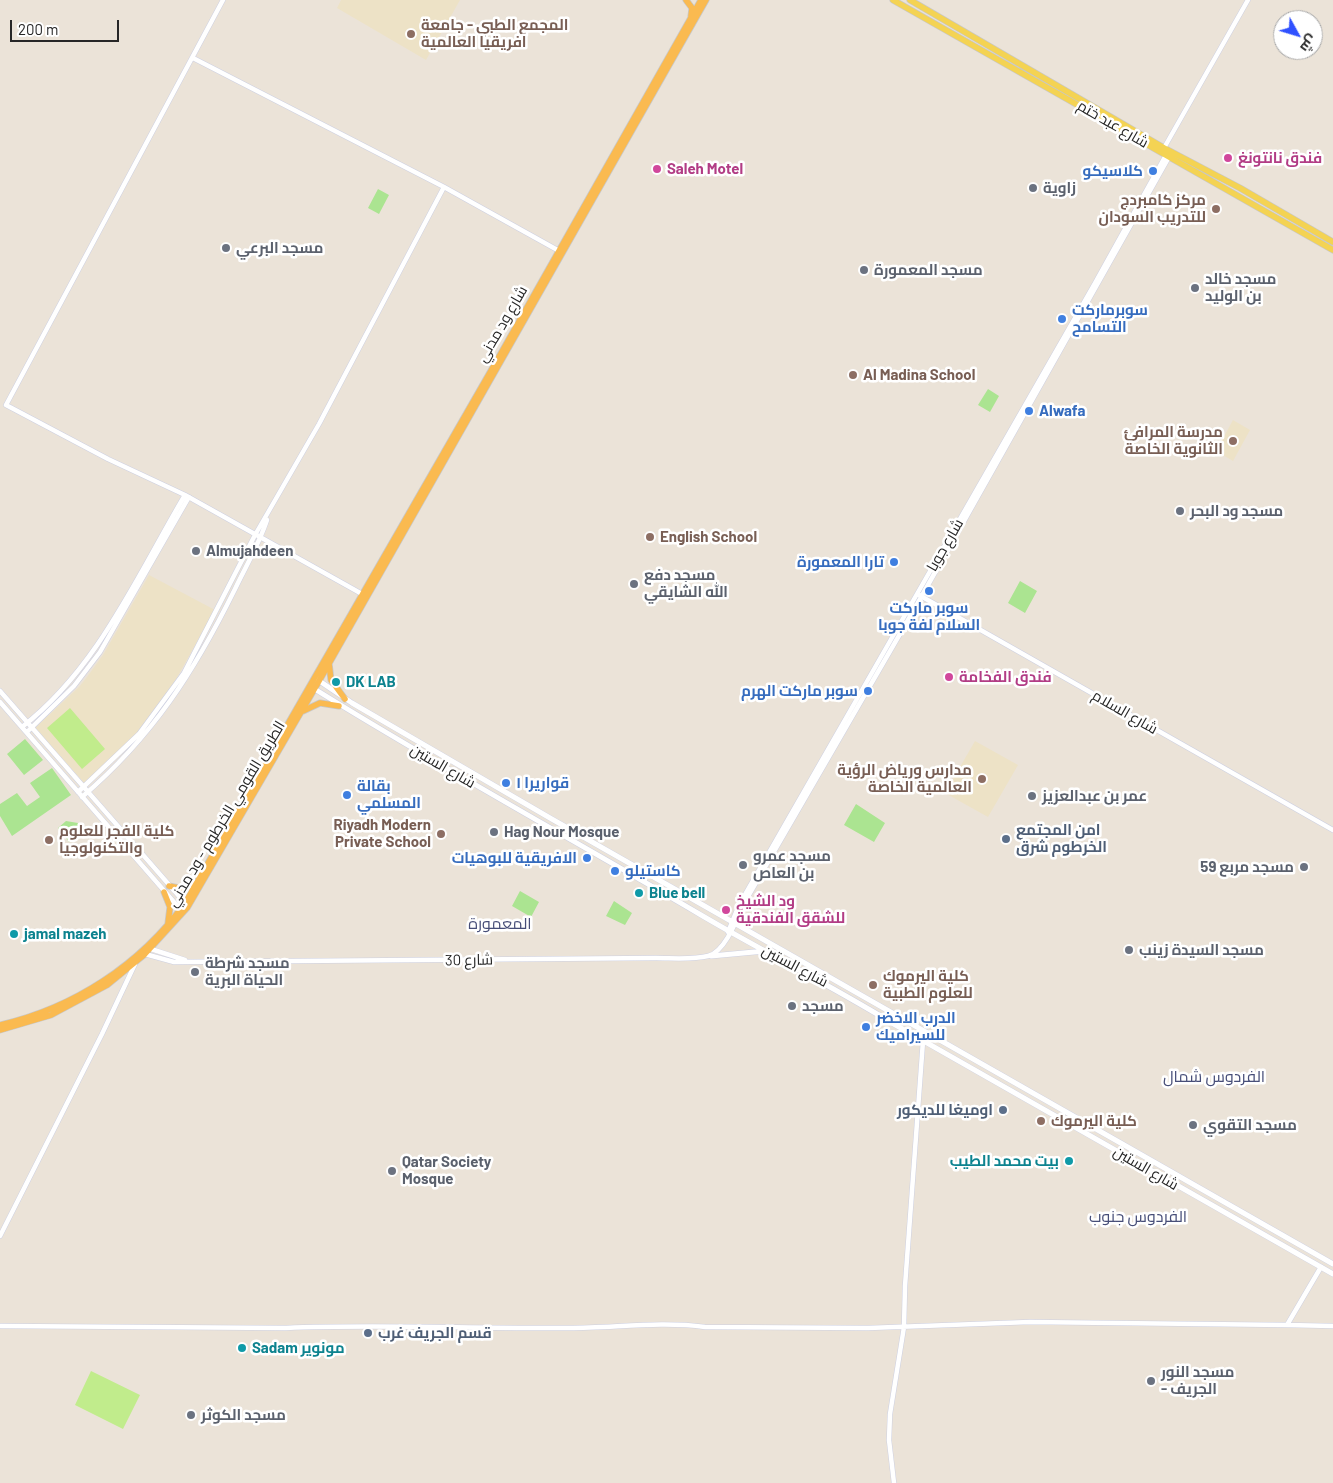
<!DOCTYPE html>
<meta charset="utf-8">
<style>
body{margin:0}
#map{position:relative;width:1333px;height:1483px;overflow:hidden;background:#ebe3d8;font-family:Barlow,Cairo,sans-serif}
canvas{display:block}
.north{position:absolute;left:1273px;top:10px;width:50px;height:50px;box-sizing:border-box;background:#fff;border:1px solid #a9a9a9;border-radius:50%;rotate:129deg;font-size:14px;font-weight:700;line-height:20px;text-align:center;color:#272727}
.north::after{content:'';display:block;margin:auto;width:18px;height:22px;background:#3051ff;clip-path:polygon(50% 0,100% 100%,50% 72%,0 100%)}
.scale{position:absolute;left:10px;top:20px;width:109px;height:22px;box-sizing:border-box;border:2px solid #272727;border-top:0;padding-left:6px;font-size:15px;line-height:18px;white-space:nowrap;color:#272727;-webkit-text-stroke:4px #fff;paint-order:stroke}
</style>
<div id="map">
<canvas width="1333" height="1483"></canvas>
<div class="north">ش</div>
<div class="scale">200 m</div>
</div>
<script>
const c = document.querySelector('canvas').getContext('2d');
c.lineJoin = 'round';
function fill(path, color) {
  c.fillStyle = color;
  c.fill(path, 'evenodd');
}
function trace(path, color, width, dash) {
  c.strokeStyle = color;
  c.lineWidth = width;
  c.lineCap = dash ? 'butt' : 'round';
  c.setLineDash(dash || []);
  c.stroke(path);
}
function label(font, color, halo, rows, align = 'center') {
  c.font = font + ' Barlow,Cairo,sans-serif';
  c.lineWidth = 5;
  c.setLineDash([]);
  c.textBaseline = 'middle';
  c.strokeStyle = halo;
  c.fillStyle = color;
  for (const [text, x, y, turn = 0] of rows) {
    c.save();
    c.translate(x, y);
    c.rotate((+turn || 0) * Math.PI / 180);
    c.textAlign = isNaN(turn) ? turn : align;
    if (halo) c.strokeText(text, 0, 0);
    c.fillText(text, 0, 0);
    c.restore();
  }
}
const education = new Path2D(`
 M341,0H460L426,60L337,8Z
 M1233,420L1250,430L1233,461L1216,451Z
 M149,575L215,610L166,697L141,729L85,784L35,728L79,687L87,677L103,655Z
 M975,741L1018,765L988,817L945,793Z`);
const green = new Path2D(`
 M378,189L389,195L379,214L368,208Z
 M988,389L999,396L990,412L978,405Z
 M1020,581L1037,591L1025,613L1008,603Z
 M25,739L43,760L24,775L7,754Z
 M52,768L71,795L12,836L0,816V804L17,793L27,806L40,797L30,783Z
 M856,804L885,823L874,842L844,825Z
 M66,821L78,823L87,832L69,842L58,828Z
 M520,891L539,902L531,917L512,906Z
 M614,901L632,913L625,925L606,916Z`);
const pitch = new Path2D(`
 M70,708L105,749L82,769L47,728Z
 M91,1371L140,1395L123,1429L75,1405Z`);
const tertiary = new Path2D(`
 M223,0L6,405L108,459L185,495L362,594
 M193,58L444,187L561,252
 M1164,148L1248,0
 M919,595L1333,830
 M0,691L185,903
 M0,702L180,909
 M22,727C98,668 137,576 185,495
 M27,732L74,686L100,652L189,497
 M78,792L139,734L184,673L255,535L319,424L444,187
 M82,797C153,736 194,672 235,589C246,566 259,544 267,520
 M728,932L739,905L1095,283L1166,155
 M151,949L185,960
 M145,954L174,962L656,958C672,958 692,960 708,956C725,952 737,919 743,905L915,608L1169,157
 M0,1236L102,1034L135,964
 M1287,1325L1333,1326
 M0,1326L286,1328C380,1324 475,1329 569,1328C615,1328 660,1321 705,1327L868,1328L1030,1322L1287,1325L1321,1267
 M894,1483L889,1440L890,1414L904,1327L905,1286L923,1041`);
const secondary = new Path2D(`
 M318,680L352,703L550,818L1333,1264
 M313,688C440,767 572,839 701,915C764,952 830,985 892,1023L1333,1274
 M711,956L765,951`);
const primary = new Path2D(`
 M893,0L1333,250
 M910,0L1164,148L1240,188L1333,242`);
const trunk = new Path2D(`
 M686,0L692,8L691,16
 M329,663L331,680L345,699
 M303,711L320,703L339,706
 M169,886L184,889L196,883
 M164,892L170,907L168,923
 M0,1025C74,1008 140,965 185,903L504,348L701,0
 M0,1030L51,1015L107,985L145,954L187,908L319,681L706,0`);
const markers = [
 [411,34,5,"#8d6e63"],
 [1228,158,5,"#d1479c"],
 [657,169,5,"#d1479c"],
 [1153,171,5,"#3f7fe0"],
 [1033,188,5,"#6b7280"],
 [1216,209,5,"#8d6e63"],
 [226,248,5,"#6b7280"],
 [864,270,5,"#6b7280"],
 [1195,288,5,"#6b7280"],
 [1062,319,5,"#3f7fe0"],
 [853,375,5,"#8d6e63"],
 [1029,411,5,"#3f7fe0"],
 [1233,441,5,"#8d6e63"],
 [1180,511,5,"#6b7280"],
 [650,537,5,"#8d6e63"],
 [196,551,5,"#6b7280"],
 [894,562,5,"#3f7fe0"],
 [634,584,5,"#6b7280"],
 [929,591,5,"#3f7fe0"],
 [949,677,5,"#d1479c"],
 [336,682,5,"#0f9aa8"],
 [868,691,5,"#3f7fe0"],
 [982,779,5,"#8d6e63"],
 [506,783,5,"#3f7fe0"],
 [347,795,5,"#3f7fe0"],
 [1032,796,5,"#6b7280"],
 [494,832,5,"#6b7280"],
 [441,834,5,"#8d6e63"],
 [1006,839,5,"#5c6f8a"],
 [49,840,5,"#8d6e63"],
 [587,858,5,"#3f7fe0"],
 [743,865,5,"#6b7280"],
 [1304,867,5,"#6b7280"],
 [615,871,5,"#3f7fe0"],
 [639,893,5,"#0f9aa8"],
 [726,910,5,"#d1479c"],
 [14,934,5,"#0f9aa8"],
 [1129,950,5,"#6b7280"],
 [195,972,5,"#6b7280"],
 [873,985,5,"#8d6e63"],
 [792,1006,5,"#6b7280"],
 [866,1027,5,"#3f7fe0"],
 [1003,1110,5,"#5c6f8a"],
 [1041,1121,5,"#8d6e63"],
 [1193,1125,5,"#6b7280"],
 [1069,1161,5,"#0f9aa8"],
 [392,1171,5,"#6b7280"],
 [368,1333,5,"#5c6f8a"],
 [242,1348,5,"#0f9aa8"],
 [1151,1381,5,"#6b7280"],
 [191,1415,5,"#6b7280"]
];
const educationNames = [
 ["المجمع الطبي - جامعة",421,25],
 ["افريقيا العالمية",421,42],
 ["مركز كامبردج",1206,200,"right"],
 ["للتدريب السودان",1206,217,"right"],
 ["Al Madina School",863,375],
 ["مدرسة المرافئ",1223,432,"right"],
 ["الثانوية الخاصة",1223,449,"right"],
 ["English School",660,537],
 ["مدارس ورياض الرؤية",972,770,"right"],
 ["العالمية الخاصة",972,787,"right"],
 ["Riyadh Modern",431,825,"right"],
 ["Private School",431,842,"right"],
 ["كلية الفجر للعلوم",59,831],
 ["والتكنولوجيا",59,848],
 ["كلية اليرموك",883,976],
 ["للعلوم الطبية",883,993],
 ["كلية اليرموك",1051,1121]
];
const streetNames = [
 ["شارع عبد ختم",1113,124,30],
 ["شارع ود مدني",502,324,-60],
 ["شارع جوبا",945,545,-60],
 ["شارع السلام",1125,712,30],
 ["شارع الستين",443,766,30],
 ["الطريق القومي الخرطوم - ود مدني",226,814,-59],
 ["شارع 30",469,960,-1],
 ["شارع الستين",795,966,28],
 ["شارع الستين",1146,1168,30]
];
const hotelNames = [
 ["فندق نانتونغ",1238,158],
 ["Saleh Motel",667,169],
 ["فندق الفخامة",959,677],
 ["ود الشيخ",736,901],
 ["للشقق الفندقية",736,918]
];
const shopNames = [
 ["كلاسيكو",1143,171,"right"],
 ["سوبرماركت",1072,310],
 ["التسامح",1072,327],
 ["Alwafa",1039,411],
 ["تارا المعمورة",884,562,"right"],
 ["سوبر ماركت",929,608,"center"],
 ["السلام لفة جوبا",929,625,"center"],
 ["سوبر ماركت الهرم",858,691,"right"],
 ["قواريرا ١",516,783],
 ["بقالة",357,786],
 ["المسلمي",357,803],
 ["الافريقية للبوهيات",577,858,"right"],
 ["كاستيلو",625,871],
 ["الدرب الاخضر",876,1018],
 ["للسيراميك",876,1035]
];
const worshipNames = [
 ["زاوية",1043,188],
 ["مسجد البرعي",236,248],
 ["مسجد المعمورة",874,270],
 ["مسجد خالد",1205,279],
 ["بن الوليد",1205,296],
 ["مسجد ود البحر",1190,511],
 ["Almujahdeen",206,551],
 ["مسجد دفع",644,575],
 ["الله الشايقي",644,592],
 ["عمر بن عبدالعزيز",1042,796],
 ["Hag Nour Mosque",504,832],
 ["مسجد عمرو",753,856],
 ["بن العاص",753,873],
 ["مسجد مربع 59",1294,867,"right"],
 ["مسجد السيدة زينب",1139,950],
 ["مسجد شرطة",205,963],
 ["الحياة البرية",205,980],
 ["مسجد",802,1006],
 ["مسجد التقوي",1203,1125],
 ["Qatar Society",402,1162],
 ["Mosque",402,1179],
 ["مسجد النور",1161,1372],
 ["- الجريف",1161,1389],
 ["مسجد الكوثر",201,1415]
];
const cultureNames = [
 ["DK LAB",346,682],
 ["Blue bell",649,893],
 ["jamal mazeh",24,934],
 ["بيت محمد الطيب",1059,1161,"right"],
 ["Sadam مونوير",252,1348]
];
const serviceNames = [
 ["امن المجتمع",1016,830],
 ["الخرطوم شرق",1016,847],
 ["اوميغا للديكور",993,1110,"right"],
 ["قسم الجريف غرب",378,1333]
];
const neighbourhoodNames = [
 ["المعمورة",500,924],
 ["الفردوس شمال",1214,1077],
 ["الفردوس جنوب",1138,1217]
];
fill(education, '#ede2c6');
fill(green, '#abe491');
fill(pitch, '#c1ec8c');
trace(tertiary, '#cdd0e1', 5.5);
trace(secondary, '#cdd0e1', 6);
trace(primary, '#c7c7c7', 7);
trace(trunk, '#c7c7c7', 7);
trace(tertiary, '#fff', 4.5);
trace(secondary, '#fff', 5);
trace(primary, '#f4d353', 5.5);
trace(trunk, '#faba50', 5.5);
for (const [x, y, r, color] of markers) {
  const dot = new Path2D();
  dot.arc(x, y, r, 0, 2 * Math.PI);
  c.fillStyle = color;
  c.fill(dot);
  trace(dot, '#fff', 2);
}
label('bold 15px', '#785e54', '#fff', educationNames, 'left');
label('15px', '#272727', '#fff', streetNames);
label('bold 15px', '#b23c85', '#fff', hotelNames, 'left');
label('bold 15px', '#366cbe', '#fff', shopNames, 'left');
label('bold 15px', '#5b616d', '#fff', worshipNames, 'left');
label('bold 15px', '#0d838f', '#fff', cultureNames, 'left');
label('bold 15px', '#4e5e75', '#fff', serviceNames, 'left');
label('16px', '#474e78', '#fff', neighbourhoodNames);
</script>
